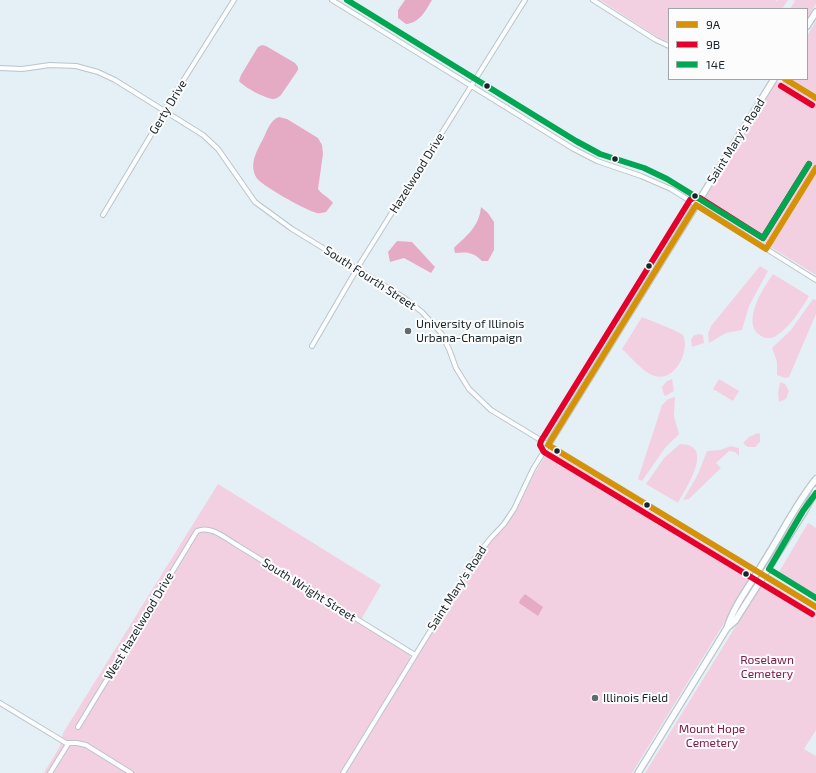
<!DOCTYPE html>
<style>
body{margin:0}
#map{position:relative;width:816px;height:773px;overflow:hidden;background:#e5f0f6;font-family:"Exo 2",sans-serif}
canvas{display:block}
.legend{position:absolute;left:668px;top:8px;width:140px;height:72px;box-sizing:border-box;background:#fcfcfc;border:1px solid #a0a6a8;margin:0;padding:5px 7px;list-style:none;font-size:12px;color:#172429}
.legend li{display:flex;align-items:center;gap:8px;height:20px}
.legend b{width:20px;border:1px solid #a0a6a8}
</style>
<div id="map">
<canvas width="816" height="773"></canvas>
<ul class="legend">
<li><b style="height:5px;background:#d59206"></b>9A</li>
<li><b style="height:5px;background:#e4002b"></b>9B</li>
<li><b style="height:5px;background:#00a651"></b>14E</li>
</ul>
</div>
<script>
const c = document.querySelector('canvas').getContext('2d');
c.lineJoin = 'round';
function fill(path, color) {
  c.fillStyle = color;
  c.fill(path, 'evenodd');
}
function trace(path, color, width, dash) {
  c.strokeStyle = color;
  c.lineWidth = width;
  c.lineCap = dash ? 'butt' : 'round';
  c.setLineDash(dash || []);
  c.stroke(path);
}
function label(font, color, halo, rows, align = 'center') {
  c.font = font + ' "Exo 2",sans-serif';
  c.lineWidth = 4;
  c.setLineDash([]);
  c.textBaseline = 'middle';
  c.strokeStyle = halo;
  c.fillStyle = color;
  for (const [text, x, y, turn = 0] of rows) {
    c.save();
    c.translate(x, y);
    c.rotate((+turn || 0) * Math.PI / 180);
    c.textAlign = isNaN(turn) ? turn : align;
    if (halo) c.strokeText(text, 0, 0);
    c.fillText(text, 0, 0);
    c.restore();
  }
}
const green = new Path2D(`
 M600,0H775L777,1L778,0H788L782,9H669V42L659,38Z
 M793,0H816V4L807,18V9H790L795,1Z
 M816,21V95L790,79H807V36Z
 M775,82H784L816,102V275L706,207L704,202L706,194Z
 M760,266L768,271L749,306L742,330L726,333L709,343L708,334L711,326Z
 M773,274L809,296C800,311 790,327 776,336C771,339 766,339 761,336C740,324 763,288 773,274Z
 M813,299L816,300V314L789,377L785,378L777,375V362L772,348L791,330Z
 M642,317L674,330L683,335C691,352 673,385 652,375C642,371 630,356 622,349Z
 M698,334L703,335L704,343L692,347L691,340L693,336Z
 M672,379L674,391L665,396L663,392L662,387L667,381Z
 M719,379L739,391L733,401L713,389Z
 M780,382L785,384L789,391L786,399L779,402L778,394Z
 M675,397L674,416L679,434L665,448L642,481L638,479L662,405L668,399Z
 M758,433L760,434V442L755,447H748L743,443L749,437Z
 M680,444C716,444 686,488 678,503L646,484L664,458Z
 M731,446L739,448V456L735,452L729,451L716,463L721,468L689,499L683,500L698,474L707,451L720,450Z
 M549,453L556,454L744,568L748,572L750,577L729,615L632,773H345L479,556L516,511L534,474L546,455Z
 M218,484L381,585L359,623L410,654V659L340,773H44L60,746L63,733Z
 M797,511L800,513L767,565L784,537Z
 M808,523L816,528V595L779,572Z
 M769,583L816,612V730L804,749L816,756V773H645L760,587L764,584Z`);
const water = new Path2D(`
 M405,0H432C426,10 420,23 406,24L398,18V10Z
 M262,45L266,46L295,63L298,67V70L281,95C279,97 276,99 273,99C264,98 244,87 239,81L241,75L258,47Z
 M279,117L287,119L318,138L322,145L323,154L318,189C322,195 329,197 333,203L326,212C322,213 318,214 314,212C304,209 260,185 256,177C249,163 257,151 263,139C267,131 270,120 279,117Z
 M481,207L488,213L494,222V250L488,261H482C473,252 467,252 455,253L454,248C467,235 479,227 481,207Z
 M397,241L412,242L435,267L431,273L404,258L390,262L388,252Z
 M525,594L543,607L538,616L519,603L520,600Z`);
const minor = new Path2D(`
 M332,0L572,148L597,161L641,176L671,189L816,280
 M593,0L656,40L669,46
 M0,68L22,69L50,65L76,66L98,72L115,80L203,135L218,149L255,202L292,229L403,297L422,312L441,333L449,349L456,368L469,389L491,410L816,607
 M785,79L816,98
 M103,215L160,120L164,111L234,0
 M312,346L361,262L525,0
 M0,703L66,743H77L86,745L131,773
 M78,727L197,531C211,525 225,538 237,545L415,655
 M50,773L68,744
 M343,773L475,558L490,539L504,524L514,509L533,469L548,445`);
const major = new Path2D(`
 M807,26L816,12
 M548,445L774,79
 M727,628C734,605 751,584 763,563C781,535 795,505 816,479
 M638,773L727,628L735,621L804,512L816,490`);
const bus1 = new Path2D(`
 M785,79L816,98
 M816,168L766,249L696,205L548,445L816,607`);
const bus2 = new Path2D(`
 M781,86L812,105
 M809,164L763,238L700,198L694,197L690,200L541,441L540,445L544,452L812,614`);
const bus3 = new Path2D(`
 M347,0L576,141L600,154L644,168L667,179L763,238L809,164
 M816,493L803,511L769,569L816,598`);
const markers = [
 [487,86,3.5,"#172429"],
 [615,159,3.5,"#172429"],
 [695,196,3.5,"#172429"],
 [649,266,3.5,"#172429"],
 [408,331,4,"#5f6b71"],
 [557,451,3.5,"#172429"],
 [647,505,3.5,"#172429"],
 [746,574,3.5,"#172429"],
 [595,698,4,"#5f6b71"]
];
const streetNames = [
 ["Gerty Drive",168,107,-59],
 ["Saint Mary's Road",736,141,-58],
 ["Hazelwood Drive",417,173,-58],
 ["South Fourth Street",370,278,33],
 ["Saint Mary's Road",457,588,-57],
 ["South Wright Street",309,590,32],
 ["West Hazelwood Drive",139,626,-59]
];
const poiNames = [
 ["University of Illinois",416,324],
 ["Urbana-Champaign",416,338],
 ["Illinois Field",603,698]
];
const parkNames = [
 ["Roselawn",767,660],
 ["Cemetery",767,674],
 ["Mount Hope",712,729],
 ["Cemetery",712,743]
];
fill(green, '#f3d0e1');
fill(water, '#e6abc4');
trace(minor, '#bac5cb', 6);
trace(major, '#bac5cb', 8);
trace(minor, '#fbfdfe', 4);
trace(major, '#fbfdfe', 5.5);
trace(bus1, '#d59206', 6);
trace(bus2, '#e4002b', 6);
trace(bus3, '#00a651', 6);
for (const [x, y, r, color] of markers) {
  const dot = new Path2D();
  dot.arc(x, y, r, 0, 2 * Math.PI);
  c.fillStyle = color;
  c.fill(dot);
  trace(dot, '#fcfcfc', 1.5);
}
label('12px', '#172429', '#fcfcfc', streetNames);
label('12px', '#172429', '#fcfcfc', poiNames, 'left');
label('12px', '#821a4c', '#fcfcfc', parkNames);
</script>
